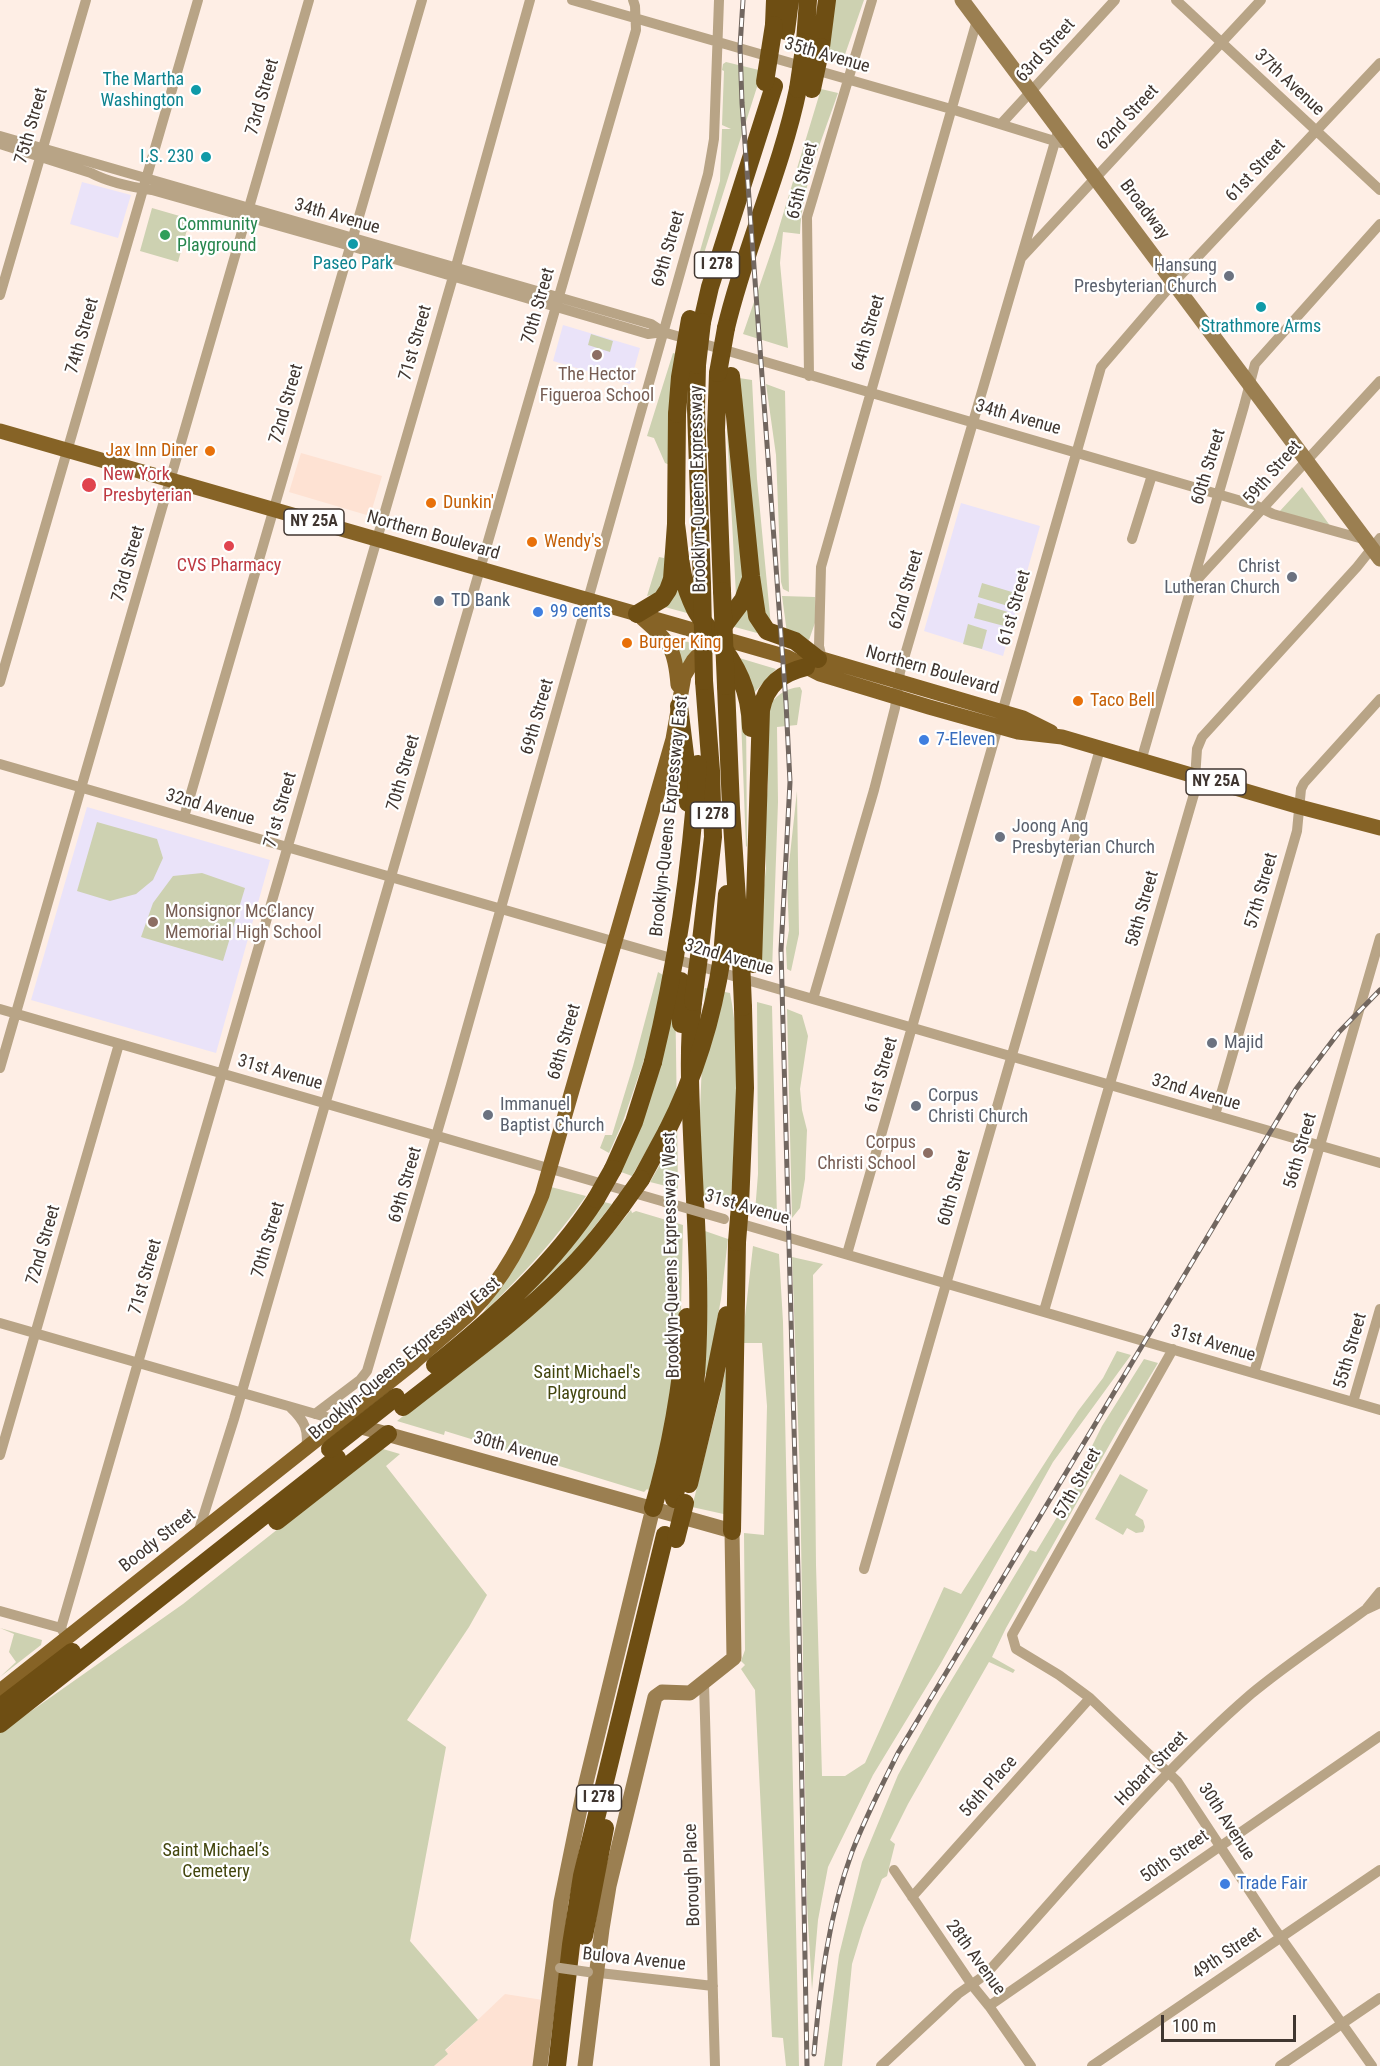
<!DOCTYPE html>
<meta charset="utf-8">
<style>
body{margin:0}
#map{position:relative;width:1380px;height:2066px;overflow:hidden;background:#feeee5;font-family:"Roboto Condensed",sans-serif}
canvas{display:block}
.scale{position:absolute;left:1161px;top:2015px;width:135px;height:27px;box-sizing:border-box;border:3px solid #403630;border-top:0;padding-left:8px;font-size:18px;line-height:21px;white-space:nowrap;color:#403630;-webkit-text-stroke:4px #fff;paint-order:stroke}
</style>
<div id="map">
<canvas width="1380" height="2066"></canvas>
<div class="scale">100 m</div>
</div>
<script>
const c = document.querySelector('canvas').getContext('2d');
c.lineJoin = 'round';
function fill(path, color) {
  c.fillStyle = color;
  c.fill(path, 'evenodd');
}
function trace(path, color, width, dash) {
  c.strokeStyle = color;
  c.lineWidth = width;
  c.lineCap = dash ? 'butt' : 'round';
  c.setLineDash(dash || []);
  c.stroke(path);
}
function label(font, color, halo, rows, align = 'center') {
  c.font = font + ' "Roboto Condensed",sans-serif';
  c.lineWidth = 4.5;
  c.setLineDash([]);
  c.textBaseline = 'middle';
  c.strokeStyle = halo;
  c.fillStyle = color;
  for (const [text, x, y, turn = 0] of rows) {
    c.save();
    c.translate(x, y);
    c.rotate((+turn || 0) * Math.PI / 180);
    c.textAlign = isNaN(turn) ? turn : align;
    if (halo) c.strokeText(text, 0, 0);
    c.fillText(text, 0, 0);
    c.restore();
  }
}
const built = new Path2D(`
 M301,453L382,476L370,516L289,492Z
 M505,1994L543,2000L535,2066H434L448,2054L445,2051Z`);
const education = new Path2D(`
 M82,182L131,195L118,238L70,224Z
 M563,325L640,348L630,384L553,361Z
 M961,503L1040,526L1003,656L924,631Z
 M87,807L270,860L216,1053L31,1000Z`);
const green = new Path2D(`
 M834,0H864L842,63L827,56Z
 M726,62L759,70L757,87L700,266L696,265L720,181L722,129H731L722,125L724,71L722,70L723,64Z
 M821,89L838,93C822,140 802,185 800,234L783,232L780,263L788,348L743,334L775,241Z
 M152,208L190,219L178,262L140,251Z
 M591,334L613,341L610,352L588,345Z
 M673,353L677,354L672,466L665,463L654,438L647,436Z
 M739,378L752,380L757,479L771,626L763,621Z
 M766,384L785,391L789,592L783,589L781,582L776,455Z
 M727,419L744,582L736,595L727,430Z
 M1302,487L1331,527L1279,512Z
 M671,527L662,592L647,596L659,557L664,558Z
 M982,583L1012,592L1008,606L978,597Z
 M678,586L688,608L687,613L661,606Z
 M782,596L815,597L816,620L809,640L787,633Z
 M978,603L1008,612L1004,626L974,618Z
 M747,604L758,631L757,633L731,626Z
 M968,624L987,630L982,649L963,644Z
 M672,637L701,646L683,666L671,638Z
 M736,657L776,669L753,694Z
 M800,687L802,691L797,725L777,727L778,802L772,971L759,967V930L766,868L764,826L768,785V710C773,697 785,688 800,687Z
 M740,692L746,710L747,846L746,847Z
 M797,791L799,934L791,971L787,969L786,948L789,930L787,882Z
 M97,822L157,839L163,858L153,880L136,894L110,901L77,891Z
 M202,873L245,888L223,961L141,937L153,903L173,876Z
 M658,972L675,982L678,1189L650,1182L676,1136L667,1131L649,1146L632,1176L621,1172L660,1064L644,1060L622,1124L609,1153L600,1148L605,1135H612L633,1066Z
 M705,988L730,993C743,1056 734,1138 731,1203L702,1195L700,1111Z
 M757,1002L772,1006L777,1218L755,1212L758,1174Z
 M787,1009L802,1015L808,1036L800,1089L802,1110L807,1130L805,1179L800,1208L792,1218Z
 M551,1187L586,1196C556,1239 521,1277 483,1313L527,1244Z
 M604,1202L612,1204L577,1249L524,1300L560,1260Z
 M631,1210L632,1213L636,1211L683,1225L680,1351L652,1493L647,1489L644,1492L458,1435L445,1431L444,1435L397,1421L562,1288L596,1253Z
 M705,1231L728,1239L721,1299L707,1375L704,1374Z
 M753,1246L779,1254L783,1322L799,2066H786L783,2038L772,2037L755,1690L741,1669L745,1665L741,1661L745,1650L744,1533L764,1535L767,1406L762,1343H742Z
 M792,1257L823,1264L813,1275L816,1565L822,1776H845L865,1763L944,1587L961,1594L1078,1411L1103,1378L1117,1351L1131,1355L1053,1462L941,1663L873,1775L828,1867L818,1920L812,1990L807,1904L800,1477Z
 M731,1343L728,1515L692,1507L720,1396Z
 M1144,1359L1158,1363L1119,1428L1006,1628L992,1657L1015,1670L1013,1673L989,1662L908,1804L890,1840L895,1844L887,1876L882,1879L863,1928L852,1964L842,2066H824L839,1955L862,1862L898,1775L937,1704L1030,1550L1036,1552L1083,1474L1082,1466L1102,1426Z
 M383,1449L400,1454L386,1466L487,1595L469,1627L407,1720L446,1747L410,1941L478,2020L445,2050L448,2054L434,2066H0V1733L183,1604L378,1450Z
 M1120,1474L1148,1490L1135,1515L1143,1520L1145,1527L1143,1532L1136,1533L1127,1528L1123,1535L1095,1519Z
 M0,1628L42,1640L41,1645L0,1677L16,1662L9,1652L14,1634Z`);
const street = new Path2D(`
 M572,0L951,109L1061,143
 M1176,0L1380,190
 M1001,124L1115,0
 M0,136L582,304L651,324L663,332L1255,505L1273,514L1363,539
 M0,144L91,173C110,183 131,187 152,190L340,243L648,334L663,332
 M1022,257L1261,0
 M0,295L86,0
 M809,376L807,217L872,0
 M1132,539L1152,475
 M1193,584L1380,381
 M822,659L819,646L821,567L977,20
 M0,682L198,0
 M1141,761L1244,406L1255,364L1380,224
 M0,764L1380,1163
 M184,817L422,0
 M813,999L874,790L895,708L900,672L1059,128
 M0,1009L665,1202
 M0,1068L309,0
 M1215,1115L1297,831L1301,789L1304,783L1380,699
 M735,1222L1380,1410
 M847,1254L1101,367L1174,282L1380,63
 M1044,1311L1194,794L1197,749L1202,737L1357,567L1380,538
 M0,1323L340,1421
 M1173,1349L1012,1635L1016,1649L1059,1675L1090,1698L1177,1781L1274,1928L1372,2066
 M1254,1373L1380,938
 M1353,1402L1380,1309
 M291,1408C305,1421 309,1431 306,1449
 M315,1414L360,1380L367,1371L451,1085L708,174L714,139L719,0
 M0,1455L119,1044
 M198,1533L234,1419L636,30L635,6L633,0
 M864,1569L1100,749
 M1367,1608L1380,1592
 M0,1611L61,1628L64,1633
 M61,1628L453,277L530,0
 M704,1683L715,2066
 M894,1870L972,1985L989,2006L1031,2066
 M912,1897L1090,1698
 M591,1972L713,1986
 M989,2006L1380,1736
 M881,2066L958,1994L985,1975C1072,1880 1154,1778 1251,1694C1287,1664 1327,1638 1365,1610L1380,1603
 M1092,2066L1380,1870
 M1280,2066L1380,1998`);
const secondary = new Path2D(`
 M962,0L1380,559
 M351,1424L732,1531L734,1658L690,1693L662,1692L655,1697L609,1886L602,1929L585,2066
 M540,2066L561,1902L582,1799L653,1508`);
const primary = new Path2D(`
 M0,431L787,657L820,674L929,707L1018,732L1062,737L1300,807L1380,828
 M642,618C670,643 675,647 678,685
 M808,658L822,659L1023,718L1051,732
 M0,1691L412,1364C431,1346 452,1330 471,1312C504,1279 525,1237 542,1195L673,739L684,676L693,661L707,645`);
const highway = new Path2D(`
 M774,25L775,0
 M786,31L790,0
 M805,42L808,0
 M821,47L827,0
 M702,322L710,287L774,86
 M726,328C745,247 781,171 798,89
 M697,365L696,409L702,584
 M718,373L716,430L722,591
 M731,376L751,576L757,616L767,631L795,641L818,659
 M676,524C681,559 679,576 695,609C700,619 708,627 714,635C737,666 750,689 751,728
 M637,614L662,599L668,590L672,579L676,524L677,414
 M716,636L743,600L750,581
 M726,686L731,808L741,960
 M679,706L687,771L688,803
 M700,949L713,837L711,771L704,681
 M722,957L727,894
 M753,964L761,710C766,684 782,673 806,667
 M681,981V1024
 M613,1169L634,1122L653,1062
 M641,1179L667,1131
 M740,1205L745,1088L743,1007
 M435,1365C495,1317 554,1264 596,1199
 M403,1407C457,1364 516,1323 565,1273C586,1253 604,1230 621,1207
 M689,1484L713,1385L727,1315
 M674,1499C684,1453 695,1407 697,1359C701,1285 695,1209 692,1135C690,1091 688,1046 693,1002
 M653,1508C672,1445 682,1382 687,1317
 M277,1521L388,1434
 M732,1531L737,1242
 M0,1707L72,1652
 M0,1724L337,1458
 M584,1936L605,1828
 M557,2066L571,1945L582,1876L665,1535`);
const rail = new Path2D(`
 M743,0L740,47L742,103L786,703L790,782L781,950L798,1574L807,2066
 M814,2054C820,1986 828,1917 852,1852C865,1818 882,1785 898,1753L1296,1089L1339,1032L1380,990`);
const streetBridge = new Path2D(`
 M665,1202L724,1219
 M560,1968L588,1972`);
const highwayBridge = new Path2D(`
 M765,82L774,25
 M798,89L805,42
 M812,89L821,47
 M697,365L702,322
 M718,373L726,328
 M677,414L680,377L690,319
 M702,584L704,681
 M722,591L726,686
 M741,960L743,1007
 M693,1002L700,949
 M653,1062C677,964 691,865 698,764
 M667,1131C695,1076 713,1017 722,957
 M596,1199L613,1169
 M621,1207L641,1179
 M737,1242L740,1205
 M330,1449L396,1397
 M676,1539L685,1503`);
const markers = [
 [196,90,6,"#0f9aa8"],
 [206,157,6,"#0f9aa8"],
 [165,235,6,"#2e9e5b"],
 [353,244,6,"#0f9aa8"],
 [1229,276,6,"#6b7280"],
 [1261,307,6,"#0f9aa8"],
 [597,355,6,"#8d6e63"],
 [210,451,6,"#e8710a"],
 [89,485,8,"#e0444e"],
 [431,503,6,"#e8710a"],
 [532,542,6,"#e8710a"],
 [229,546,6,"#e0444e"],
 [1292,577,6,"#6b7280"],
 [439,601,6,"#5c6f8a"],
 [538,612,6,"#3f7fe0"],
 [627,643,6,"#e8710a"],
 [1078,701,6,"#e8710a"],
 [924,740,6,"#3f7fe0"],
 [1000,837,6,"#6b7280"],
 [153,922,6,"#8d6e63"],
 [1212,1043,6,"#6b7280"],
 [916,1106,6,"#6b7280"],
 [488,1115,6,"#6b7280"],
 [928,1153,6,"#8d6e63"],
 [1225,1884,6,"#3f7fe0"]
];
const shields = [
 [717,265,45],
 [314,522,60],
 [1216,782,60],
 [713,815,45],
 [599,1798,45]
];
const shieldNames = [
 ["I 278",717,265],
 ["NY 25A",314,522],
 ["NY 25A",1216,782],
 ["I 278",713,815],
 ["I 278",599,1798]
];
const streetNames = [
 ["63rd Street",1046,51,-48],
 ["35th Avenue",827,56,16],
 ["37th Avenue",1289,83,43],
 ["73rd Street",263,97,-74],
 ["62nd Street",1128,118,-47],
 ["75th Street",32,126,-74],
 ["61st Street",1256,171,-47],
 ["65th Street",803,181,-76],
 ["Broadway",1144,210,53],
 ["34th Avenue",337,217,16],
 ["69th Street",669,249,-74],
 ["70th Street",539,306,-74],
 ["64th Street",869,333,-74],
 ["74th Street",83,336,-74],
 ["71st Street",416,343,-74],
 ["72nd Street",287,404,-74],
 ["34th Avenue",1018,418,16],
 ["60th Street",1209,467,-73],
 ["59th Street",1273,473,-49],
 ["Brooklyn-Queens Expressway",699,489,-91],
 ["Northern Boulevard",433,536,16],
 ["73rd Street",129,564,-74],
 ["62nd Street",907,590,-74],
 ["61st Street",1015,608,-74],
 ["Northern Boulevard",932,671,16],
 ["69th Street",538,717,-74],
 ["70th Street",404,773,-74],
 ["32nd Avenue",210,808,16],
 ["71st Street",281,810,-74],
 ["Brooklyn-Queens Expressway East",670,816,-84],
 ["57th Street",1262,891,-74],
 ["58th Street",1143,909,-74],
 ["32nd Avenue",729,958,16],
 ["68th Street",565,1042,-74],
 ["31st Avenue",280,1073,16],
 ["61st Street",882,1075,-74],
 ["32nd Avenue",1196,1093,16],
 ["56th Street",1301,1151,-74],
 ["69th Street",406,1185,-74],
 ["60th Street",955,1188,-74],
 ["31st Avenue",747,1208,16],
 ["70th Street",269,1240,-74],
 ["72nd Street",44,1245,-74],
 ["Brooklyn-Queens Expressway West",672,1255,-91],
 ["71st Street",146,1277,-74],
 ["31st Avenue",1213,1344,17],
 ["55th Street",1351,1351,-74],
 ["Brooklyn-Queens Expressway East",405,1359,-40],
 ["30th Avenue",516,1450,16],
 ["57th Street",1078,1484,-61],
 ["Boody Street",158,1541,-38],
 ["Hobart Street",1152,1769,-46],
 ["56th Place",989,1787,-48],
 ["30th Avenue",1226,1822,57],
 ["50th Street",1175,1857,-35],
 ["Borough Place",693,1875,-92],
 ["49th Street",1227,1954,-34],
 ["28th Avenue",975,1958,54],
 ["Bulova Avenue",634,1960,6]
];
const cultureNames = [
 ["The Martha",184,80],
 ["Washington",184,101],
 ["I.S. 230",194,157],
 ["Paseo Park",353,264,"center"],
 ["Strathmore Arms",1261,327,"center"]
];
const leisureNames = [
 ["Community",177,225],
 ["Playground",177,246]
];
const worshipNames = [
 ["Hansung",1217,266,"right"],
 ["Presbyterian Church",1217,287,"right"],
 ["Christ",1280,567,"right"],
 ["Lutheran Church",1280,588,"right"],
 ["Joong Ang",1012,827],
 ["Presbyterian Church",1012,848],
 ["Majid",1224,1043],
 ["Corpus",928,1096],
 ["Christi Church",928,1117],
 ["Immanuel",500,1105],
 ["Baptist Church",500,1126]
];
const educationNames = [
 ["The Hector",597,375],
 ["Figueroa School",597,396],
 ["Monsignor McClancy",165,912,"left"],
 ["Memorial High School",165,933,"left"],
 ["Corpus",916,1143,"right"],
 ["Christi School",916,1164,"right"]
];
const foodNames = [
 ["Jax Inn Diner",198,451,"right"],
 ["Dunkin'",443,503],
 ["Wendy's",544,542],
 ["Burger King",639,643],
 ["Taco Bell",1090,701]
];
const healthNames = [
 ["New York",103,475],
 ["Presbyterian",103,496],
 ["CVS Pharmacy",229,566,"center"]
];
const serviceNames = [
 ["TD Bank",451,601]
];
const shopNames = [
 ["99 cents",550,612],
 ["7-Eleven",936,740],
 ["Trade Fair",1237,1884]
];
const parkNames = [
 ["Saint Michael's",587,1373],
 ["Playground",587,1394],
 ["Saint Michael’s",216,1851],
 ["Cemetery",216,1872]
];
fill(built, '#fee2d3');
fill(education, '#eae3f9');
fill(green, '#cdd1b1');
trace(street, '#b8a486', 10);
trace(secondary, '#9b7f51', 15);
trace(primary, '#866326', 15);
trace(highway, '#6e4e13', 18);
trace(rail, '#726760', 5);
trace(rail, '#fff', 3, [9]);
trace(streetBridge, '#b8a486', 10);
trace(highwayBridge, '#6e4e13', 18);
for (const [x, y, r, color] of markers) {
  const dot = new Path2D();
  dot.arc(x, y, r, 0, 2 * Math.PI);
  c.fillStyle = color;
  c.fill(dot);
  trace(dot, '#fff', 2);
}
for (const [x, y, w] of shields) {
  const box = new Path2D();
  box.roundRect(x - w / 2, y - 13, w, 26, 4.5);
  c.fillStyle = '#fff';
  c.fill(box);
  trace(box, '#403630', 1.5);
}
label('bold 16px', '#403630', null, shieldNames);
label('18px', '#403630', '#fff', streetNames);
label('18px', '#0d838f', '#fff', cultureNames, 'right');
label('18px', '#27864d', '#fff', leisureNames, 'left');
label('18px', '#5b616d', '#fff', worshipNames, 'left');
label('18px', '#785e54', '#fff', educationNames);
label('18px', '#c56008', '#fff', foodNames, 'left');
label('18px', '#be3a42', '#fff', healthNames, 'left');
label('18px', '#4e5e75', '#fff', serviceNames, 'left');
label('18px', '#366cbe', '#fff', shopNames, 'left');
label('18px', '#43460e', '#fff', parkNames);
</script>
